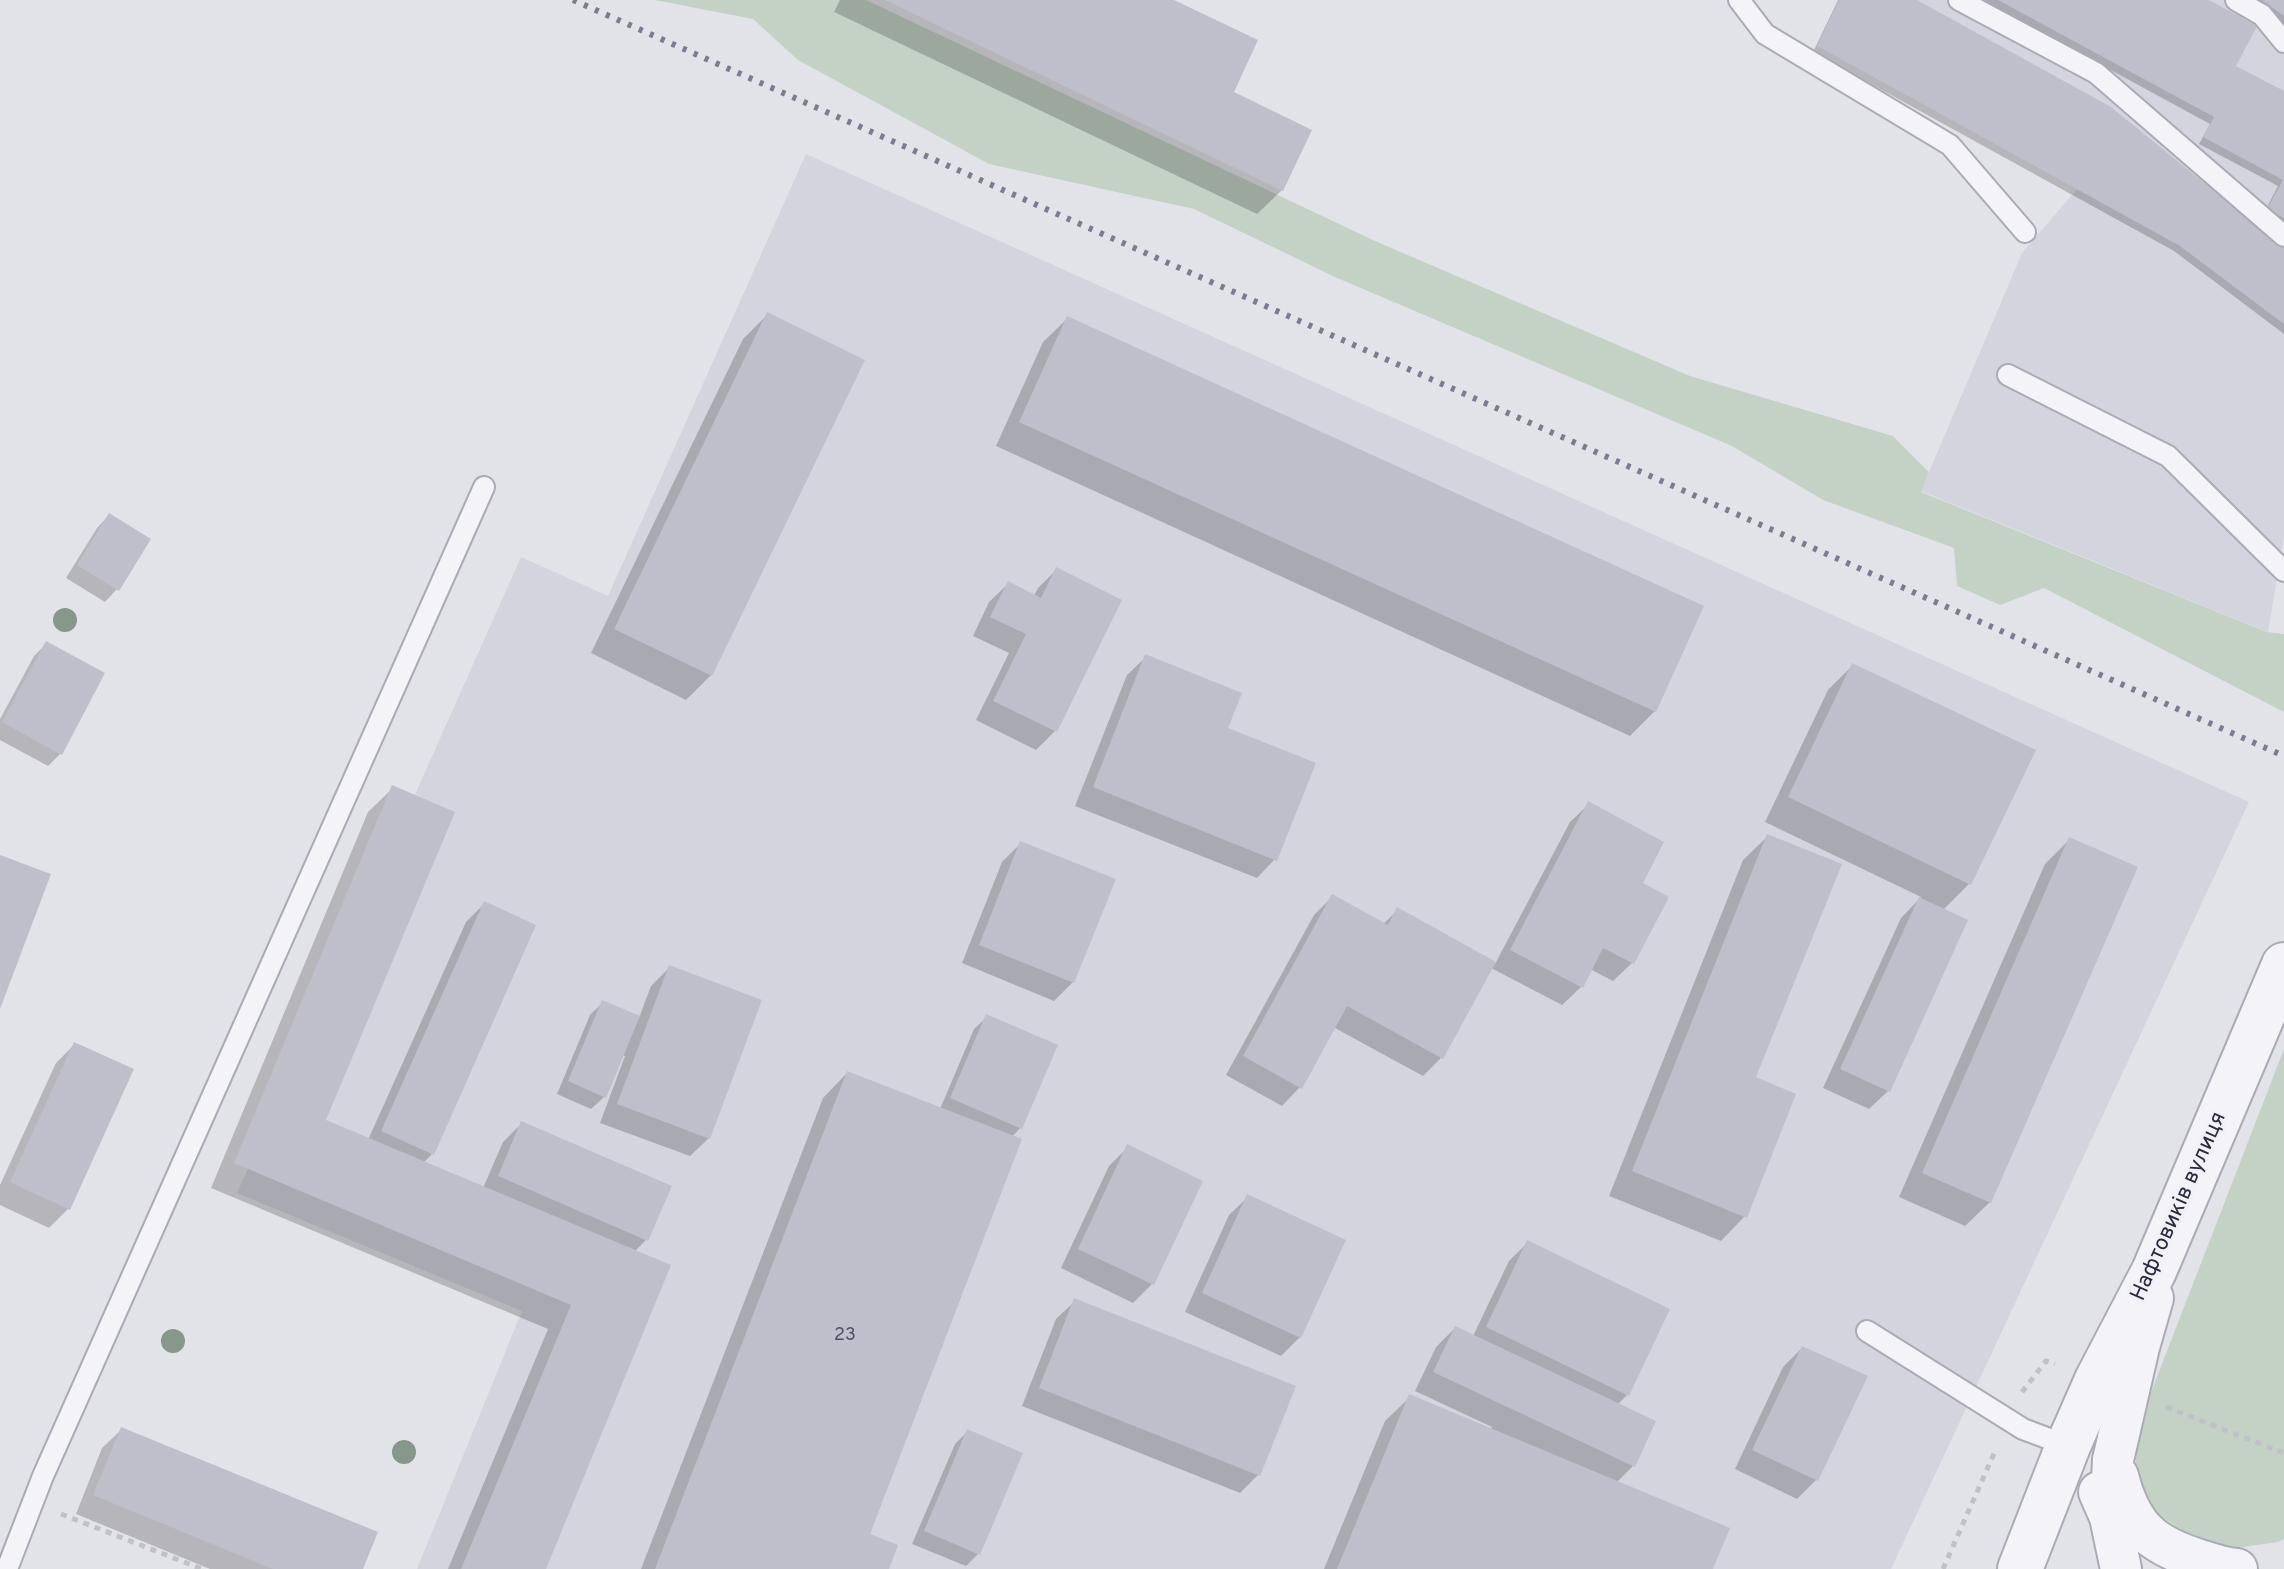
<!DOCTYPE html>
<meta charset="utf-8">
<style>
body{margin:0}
canvas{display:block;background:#e2e2e9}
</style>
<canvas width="2284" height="1569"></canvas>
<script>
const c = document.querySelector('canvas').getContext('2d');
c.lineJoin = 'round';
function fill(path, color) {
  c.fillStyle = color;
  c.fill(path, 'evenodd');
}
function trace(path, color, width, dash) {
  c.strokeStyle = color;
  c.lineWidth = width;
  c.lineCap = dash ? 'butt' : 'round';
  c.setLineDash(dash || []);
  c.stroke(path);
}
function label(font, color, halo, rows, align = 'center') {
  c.font = font + ' Overpass,sans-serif';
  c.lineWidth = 7;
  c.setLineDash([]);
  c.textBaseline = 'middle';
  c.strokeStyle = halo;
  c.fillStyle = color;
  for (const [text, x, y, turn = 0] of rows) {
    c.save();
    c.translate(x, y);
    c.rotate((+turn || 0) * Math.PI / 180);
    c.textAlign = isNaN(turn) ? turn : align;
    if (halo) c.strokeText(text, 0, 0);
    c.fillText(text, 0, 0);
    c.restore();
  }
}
const built = new Path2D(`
 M1839,0H2284V536L2268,632L1921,491L2022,253L2077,189L1817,46Z
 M806,154L2249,802L1891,1569H417L522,1311L237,1193L521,557L608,596Z`);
const green = new Path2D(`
 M655,0H866L1375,241L1690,376L1893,436L1929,472L1921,492L2267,632L2284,634V712L2044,588L2000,605L1957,586L1954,548L1823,500L1732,446L1335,277L1194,209L989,164L798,60L753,19Z
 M2284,1049V1539L2278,1542L2236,1548L2192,1537L2154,1512L2136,1477V1431Z`);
const shadow = new Path2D(`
 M840,0H1169L1231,93L1282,190L1257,214L834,12Z
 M1838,0H1913L2284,250V334L2174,251L1813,52Z
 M1982,0H2204L2234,67L2284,94V226L2263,215L2278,186L2199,144L2210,124Z
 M2249,0H2284V25Z
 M767,315L711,675L686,700L591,653L743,339Z
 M1068,318L1655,711L1630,736L996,446L1043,342Z
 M109,515L117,589L105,602L66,578L97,528Z
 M1057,569L1055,731L1036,750L976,720L1009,653L973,636L989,602L1008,584L1034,596L1038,588Z
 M46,644L60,754L48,766L0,740V719L34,656Z
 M1146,657L1226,729L1275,859L1257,878L1075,806L1127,675Z
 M1853,665L1969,884L1943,910L1888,1091L1869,1109L1823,1088L1901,918L1921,897L1765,822L1828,690Z
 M393,788L324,1121L368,1140L466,922L484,904L432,1154L423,1163L483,1188L503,1142L522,1123L669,1187L646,1240L634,1252L544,1569H448L548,1329L211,1188L368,812Z
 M1589,804L1640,884L1632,963L1613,981L1590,969L1581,987L1562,1005L1491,968L1442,1057L1423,1076L1333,1027L1300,1087L1282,1106L1226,1075L1314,915L1332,897L1383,924L1398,910L1495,964L1570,822Z
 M1768,836L1745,1216L1721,1241L1609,1196L1743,860Z
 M2070,839L1990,1202L1965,1226L1899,1197L2045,864Z
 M1021,843L1073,982L1054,1001L962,963L1002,862Z
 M670,967L709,1138L690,1156L600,1123L625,1056L621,1055L604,1097L591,1109L557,1094L590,1015L603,1002L639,1018L651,986Z
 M987,1017L1020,1128L1012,1137L867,1535L887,1569H641L823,1098L847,1073L940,1109L974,1029Z
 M75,1044L68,1209L49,1228L0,1205V1185L56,1063Z
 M1128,1147L1152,1284L1133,1303L1061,1268L1109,1166Z
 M1248,1197L1300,1337L1281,1356L1185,1312L1229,1215Z
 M1528,1242L1627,1395L1617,1405L1653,1422L1633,1466L1616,1483L1711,1569H1324L1385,1421L1410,1397L1490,1431L1492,1427L1415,1391L1436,1347L1455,1328L1473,1336L1509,1261Z
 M1075,1301L1258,1475L1240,1493L1022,1406L1056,1319Z
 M1802,1348L1816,1480L1797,1499L1735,1469L1783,1367Z
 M121,1430L360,1569H210L76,1514L102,1448Z
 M967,1432L978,1554L966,1566L912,1544L955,1444Z`);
const building = new Path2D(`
 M885,0H1174L1258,40L1234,92L1312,130L1283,191Z
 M1839,0H1917L2111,107L2284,248V324L2180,246L1817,46Z
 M1998,0H2209L2257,26L2236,66L2284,91V218L2267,209L2283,180L2203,137L2214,117Z
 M2262,0H2284V16Z
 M767,312L865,360L712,676L614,629Z
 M1067,316L1704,606L1656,712L1019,422Z
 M109,513L151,539L119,591L77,565Z
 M1056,567L1122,600L1057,732L993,701L1026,634L990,617L1008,581L1041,598Z
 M46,641L105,673L62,755L2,722Z
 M1145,654L1242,693L1228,728L1316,763L1277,861L1093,787Z
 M1852,663L2036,750L1971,885L1788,797Z
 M392,785L455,812L326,1120L671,1265L546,1569H461L571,1305L234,1163Z
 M1588,801L1664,842L1643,883L1669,897L1634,964L1603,948L1583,988L1510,950Z
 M1767,834L1842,864L1756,1077L1796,1094L1747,1218L1632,1171Z
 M2069,837L2138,867L1991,1203L1922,1173Z
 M1020,841L1116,879L1074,983L979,945Z
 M0,855L51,874L0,1009Z
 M1332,894L1388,925L1397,907L1496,962L1443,1059L1347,1006L1302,1089L1243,1056Z
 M1919,897L1968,920L1890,1092L1840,1069Z
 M484,901L536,925L434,1155L381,1131Z
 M669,965L762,1000L710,1139L617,1104Z
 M602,1000L640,1016L606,1098L568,1081Z
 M986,1014L1058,1045L1022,1129L950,1098Z
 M74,1042L134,1069L70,1210L10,1182Z
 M847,1071L1022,1139L870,1534L898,1545L889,1569H655Z
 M521,1121L672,1186L648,1241L498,1176Z
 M1127,1144L1203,1181L1154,1285L1078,1249Z
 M1247,1194L1346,1240L1301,1338L1202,1293Z
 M1527,1240L1670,1309L1629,1396L1486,1327Z
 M1074,1298L1296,1386L1260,1476L1039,1388Z
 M1455,1326L1656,1421L1635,1467L1433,1372Z
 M1802,1346L1868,1376L1818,1481L1752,1450Z
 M1409,1394L1730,1528L1713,1569H1337Z
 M121,1427L378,1532L363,1569H273L93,1495Z
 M967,1429L1023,1453L980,1555L924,1531Z`);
const path = new Path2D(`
 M2022,1392L2046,1361L2055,1364
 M2166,1407L2284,1453
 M61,1514L202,1569
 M1943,1569L1996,1449`);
const service = new Path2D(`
 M1739,0L1765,34L1950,145L2025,232
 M1959,0L2096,73L2284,236
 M2236,0L2262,15L2284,42
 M2008,375L2168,456L2284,571
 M1867,1331L2023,1429L2068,1446
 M7,1569L43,1476L484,487`);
const minor = new Path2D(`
 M2118,1476C2131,1527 2151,1545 2200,1560C2213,1564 2224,1568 2237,1569
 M2099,1492L2110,1517L2121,1569
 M2110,1517L2113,1460L2139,1347L2153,1298`);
const tertiary = new Path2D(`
 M2020,1569L2068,1446L2097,1380L2154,1271L2284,965`);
const rail = new Path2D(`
 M573,0L2284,756`);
const trees = [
 [65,620],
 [173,1341],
 [404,1452]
];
const numberNames = [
 ["23",845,1336]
];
const streetNames = [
 ["Нафтовиків вулиця",2180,1207,-66]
];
fill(built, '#d4d4de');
fill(green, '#c4d2c5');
fill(shadow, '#0003');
fill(building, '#bfbfcb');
trace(service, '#ababb6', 24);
trace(minor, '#ababb6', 44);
trace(tertiary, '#ababb6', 48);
trace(path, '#c0c0c8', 5, [6, 6]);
trace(service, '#f4f4f8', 20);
trace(minor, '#f4f4f8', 40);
trace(tertiary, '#f4f4f8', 44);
trace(rail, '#7c7c91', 6, [4, 8]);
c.fillStyle = '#86978c';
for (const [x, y] of trees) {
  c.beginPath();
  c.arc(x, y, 12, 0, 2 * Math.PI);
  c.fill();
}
label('18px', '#505062', null, numberNames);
label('22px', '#2b2b3f', '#f1f1f7', streetNames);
</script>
